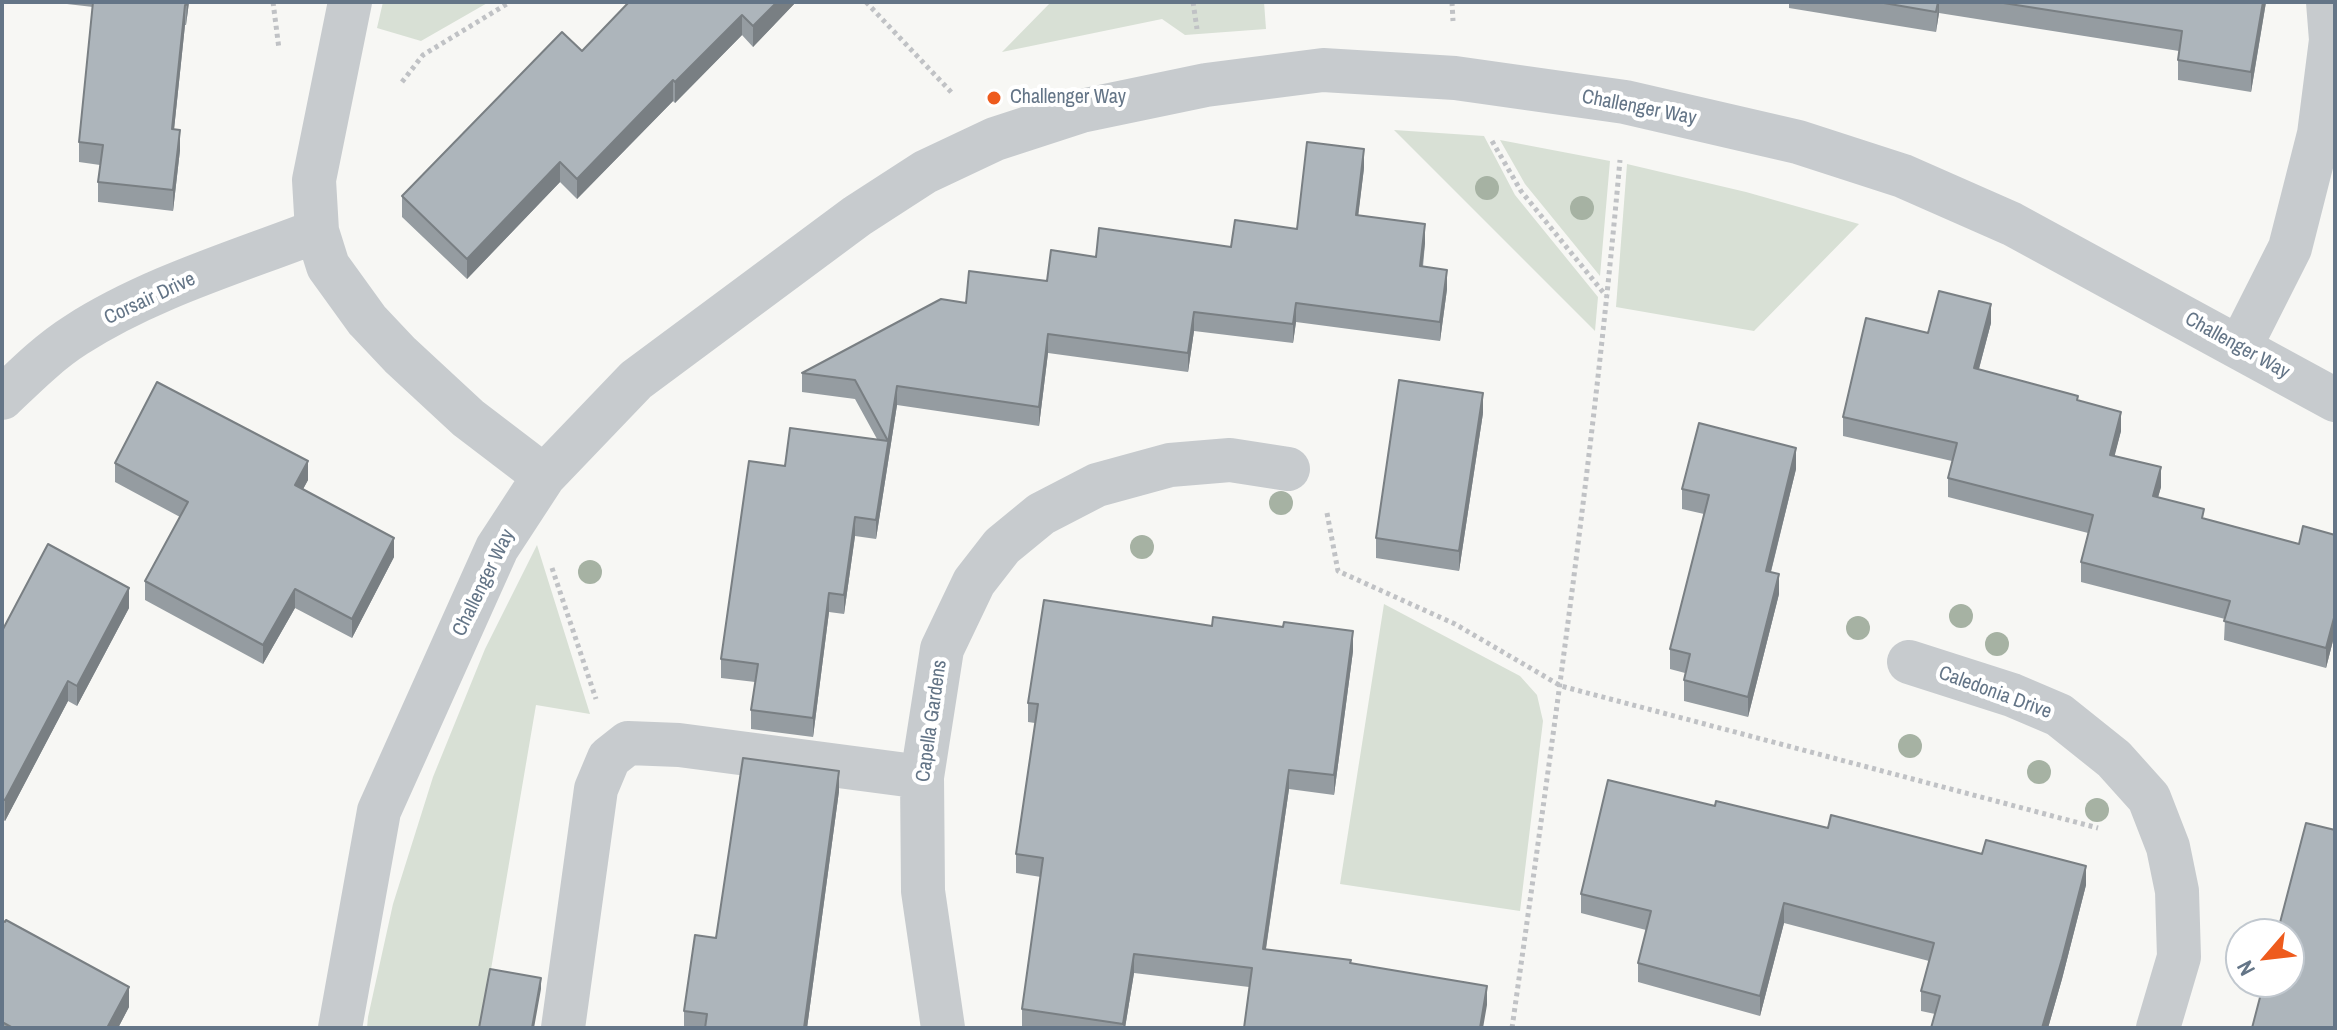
<!DOCTYPE html>
<style>
body{margin:0}
#map{position:relative;width:2337px;height:1030px;overflow:hidden;background:#f7f7f4;font-family:"Archivo Narrow",sans-serif}
canvas{display:block}
.frame{position:absolute;inset:0;border:4px solid #647587;pointer-events:none}
.north{position:absolute;left:2225px;top:918px;width:80px;height:80px;box-sizing:border-box;background:#fff;border:2px solid #c1c8cf;border-radius:50%;rotate:242deg;font-size:22px;font-weight:700;line-height:32px;text-align:center;color:#647587}
.north::after{content:'';display:block;margin:auto;width:28px;height:36px;background:#ee5b1d;clip-path:polygon(50% 0,100% 100%,50% 72%,0 100%)}
</style>
<div id="map">
<canvas width="2337" height="1030"></canvas>
<div class="frame"></div>
<div class="north">N</div>
</div>
<script>
const c = document.querySelector('canvas').getContext('2d');
c.lineJoin = 'round';
function fill(path, color) {
  c.fillStyle = color;
  c.fill(path, 'evenodd');
}
function trace(path, color, width, dash) {
  c.strokeStyle = color;
  c.lineWidth = width;
  c.lineCap = dash ? 'butt' : 'round';
  c.setLineDash(dash || []);
  c.stroke(path);
}
function label(font, color, halo, rows, align = 'center') {
  c.font = font + ' "Archivo Narrow",sans-serif';
  c.lineWidth = 8;
  c.setLineDash([]);
  c.textBaseline = 'middle';
  c.strokeStyle = halo;
  c.fillStyle = color;
  for (const [text, x, y, turn = 0] of rows) {
    c.save();
    c.translate(x, y);
    c.rotate((+turn || 0) * Math.PI / 180);
    c.textAlign = isNaN(turn) ? turn : align;
    if (halo) c.strokeText(text, 0, 0);
    c.fillText(text, 0, 0);
    c.restore();
  }
}
const green = new Path2D(`
 M383,2H489L421,41L377,28Z
 M1051,2H1264L1266,29L1185,35L1162,19L1002,52Z
 M1394,130L1484,136L1515,195L1598,297L1595,331Z
 M1500,140L1610,161L1600,276L1525,184Z
 M1627,164L1746,192L1859,224L1754,331L1616,307Z
 M537,545L590,714L536,705L481,1028H367L368,1017L393,904L433,777L485,649Z
 M1384,604L1520,676L1537,695L1543,721L1520,911L1340,884Z`);
const path = new Path2D(`
 M273,2L279,49
 M866,2L953,94
 M1193,2L1197,29
 M1452,2L1453,21
 M402,82L423,55L510,2
 M1492,141L1521,191L1607,297
 M1327,513L1338,571L1455,624L1561,686L2098,828
 M552,568L596,699
 M1512,1028C1553,739 1594,450 1620,160`);
const minor = new Path2D(`
 M350,2L314,180L317,231L328,266L367,320L400,355L468,418L544,476
 M2240,347L2290,248L2319,134L2331,40L2328,2
 M2,398C25,376 49,352 76,335C149,288 237,262 317,231
 M1909,662L2012,695L2059,715L2114,759L2149,798L2168,847L2177,891L2179,957L2158,1028
 M340,1028L379,811L497,548L544,476L636,380L857,216L925,172L995,139L1081,111L1206,85L1323,70L1455,78L1625,102L1798,142L1903,176L2012,224L2335,400
 M563,1028L596,789L609,758L628,743L679,745L922,777
 M943,1028L923,891L922,777L942,649L974,582L1002,546L1041,514L1097,485L1170,465L1230,460L1288,469`);
const trees = [
 [1487,188],
 [1582,208],
 [1281,503],
 [1142,547],
 [590,572],
 [1961,616],
 [1858,628],
 [1997,644],
 [1910,746],
 [2039,772],
 [2097,810]
];
const wall = new Path2D(`
 M67,2H189L186,25H185L174,129L180,150L173,211L98,202V182L100,165L79,162V142L93,7L67,4Z
 M796,2L753,47L742,35L675,103L673,101L577,199L560,182L467,279L402,217V196L582,51Z
 M1789,2H2266L2251,92L2178,80V60L2179,51L1939,13L1936,32L1789,8Z
 M1364,168L1358,215L1425,243L1423,267L1447,289L1440,341L1296,322L1293,343L1194,331L1188,372L1048,353L1039,426L897,405L876,539L855,536L844,614L829,612L813,737L751,729V710L755,682L721,678V659L877,439L855,399L802,392V373L966,303L1047,281L1096,257L1231,247L1297,229Z
 M1991,323L1979,369L2078,400L2121,431L2114,456L2161,487L2158,497L2204,519L2299,544L2335,535V633L2326,668L2224,640L2225,619L2081,582V562L2088,533L1948,497V478L1952,461L1843,436V417L1928,333Z
 M1483,413L1459,571L1376,558V538Z
 M115,463L308,480L303,489L394,557L352,638L295,608L263,664L145,600V581L180,517L115,482Z
 M1796,469L1771,572L1779,594L1748,717L1684,701V680L1685,673L1670,669V649L1704,514L1682,509V489Z
 M129,608L77,706L68,701L5,821L2,819V631Z
 M1353,651L1334,795L1289,789L1266,949L1351,963L1487,1005L1249,987L1134,973L1125,1028H1022V1009L1041,877L1016,873V854L1035,723L1028,722V703Z
 M839,791L807,1028H684V1011L716,938Z
 M1715,806L1828,828L2086,885L2062,979L2048,1028H1931L1935,1014L1921,1011V991L1929,961L1784,923L1760,1016L1638,982V963L1646,930L1581,913V894Z
 M2,920L129,1007L118,1028H2Z`);
const shadedWall = new Path2D(`
 M187,2H189L186,25Z
 M777,2H796L753,47V26Z
 M1938,2H1939V13L1936,32Z
 M2263,2H2266L2251,92V72Z
 M185,5V25L172,149V129Z
 M742,15V35L675,103V82Z
 M673,80V101L577,199V179Z
 M180,130V150L173,211V190Z
 M1364,149V168L1356,234V215Z
 M560,162V182L467,279V259Z
 M1425,224V243L1420,285V266Z
 M1447,270V289L1440,341V322Z
 M1296,303V322L1293,343V324Z
 M1991,304V323L1974,387V368Z
 M1194,312V331L1188,372V353Z
 M1048,334V353L1039,426V407Z
 M897,386V405L876,539V520Z
 M1483,393V413L1459,571V551Z
 M2121,412V431L2110,474V455Z
 M1796,448V469L1766,591V571Z
 M308,461V480L295,504V485Z
 M2161,467V487L2153,515V496Z
 M855,517V536L844,614V595Z
 M394,538V557L352,638V619Z
 M1779,574V594L1748,717V697Z
 M129,588V608L77,706V686Z
 M295,589V608L263,664V645Z
 M829,593V612L813,737V718Z
 M2335,614V633L2326,668V648Z
 M1353,631V651L1334,795V775Z
 M68,681V701L5,821V800Z
 M1289,770V789L1263,968V949Z
 M839,771V791L807,1028H804Z
 M2086,866V885L2062,979L2048,1028H2042Z
 M1784,903V923L1760,1016V996Z
 M1134,954V973L1125,1028H1123Z
 M541,978V989L534,1028H532Z
 M1487,986V1005L1483,1028H1480Z
 M129,987V1007L118,1028H107Z`);
const building = new Path2D(`
 M93,2H187L186,5H185L172,129L180,130L173,190L98,182L103,145L79,142Z
 M629,2H777L753,26L742,15L675,82L673,80L577,179L560,162L467,259L402,196L562,32L582,51Z
 M1878,2H1938L1936,12Z
 M1997,2H2263L2251,72L2178,60L2182,31Z
 M1307,142L1364,149L1356,215L1425,224L1420,266L1447,270L1440,322L1296,303L1293,324L1194,312L1188,353L1048,334L1039,407L897,386L876,520L855,517L844,595L829,593L813,718L751,710L758,664L721,659L749,461L785,466L790,428L888,441L855,380L802,373L941,299L966,303L969,271L1047,281L1051,250L1096,257L1099,228L1231,247L1235,220L1297,229Z
 M1939,291L1991,304L1974,368L2078,396L2077,400L2121,412L2110,455L2161,467L2153,496L2204,509L2202,518L2299,544L2303,526L2335,535V614L2326,648L2224,621L2230,601L2081,562L2093,515L1948,478L1957,443L1843,417L1866,318L1928,333Z
 M1399,380L1483,393L1459,551L1376,538Z
 M157,382L308,461L295,485L394,538L352,619L295,589L263,645L145,581L188,502L115,463Z
 M1699,423L1796,448L1766,571L1779,574L1748,697L1684,680L1690,654L1670,649L1709,495L1682,489Z
 M48,544L129,588L77,686L68,681L5,800L2,799V631Z
 M1044,600L1212,626L1213,617L1283,627L1284,622L1353,631L1334,775L1289,770L1263,949L1351,960L1350,963L1487,986L1480,1028H1244L1252,968L1134,954L1123,1024L1022,1009L1043,858L1016,854L1038,704L1028,703Z
 M743,758L839,771L804,1028H705L707,1014L684,1011L695,935L716,938Z
 M1608,780L1715,806L1716,801L1828,828L1831,815L1982,854L1986,840L2086,866L2062,959L2042,1028H1931L1940,996L1921,991L1934,943L1784,903L1760,996L1638,963L1651,911L1581,894Z
 M2306,823L2335,830V1028H2252L2264,982H2289V934H2277Z
 M2,920L5,922L6,920L129,987L107,1028H13L2,1022Z
 M490,969L541,978L532,1028H479Z`);
const markers = [
 [994,98,8,"#ee5b1d"]
];
const poiNames = [
 ["Challenger Way",1010,98]
];
const streetNames = [
 ["Challenger Way",1639,108,11],
 ["Corsair Drive",150,299,-25],
 ["Challenger Way",2237,346,29],
 ["Challenger Way",484,583,-64],
 ["Caledonia Drive",1995,693,20],
 ["Capella Gardens",932,721,-82]
];
fill(green, '#d8e0d5');
trace(path, '#c0c2c5', 5, [4, 4]);
trace(minor, '#c7cbce', 44);
c.fillStyle = '#a6b2a3';
for (const [x, y] of trees) {
  c.beginPath();
  c.arc(x, y, 12, 0, 2 * Math.PI);
  c.fill();
}
fill(wall, '#959ca1');
fill(shadedWall, '#797f83');
fill(building, '#adb5bb');
trace(building, '#797f83', 2);
for (const [x, y, r, color] of markers) {
  const dot = new Path2D();
  dot.arc(x, y, r, 0, 2 * Math.PI);
  c.fillStyle = color;
  c.fill(dot);
  trace(dot, '#fff', 3);
}
label('20px', '#647587', '#fff', poiNames, 'left');
label('20px', '#647587', '#fff', streetNames);
</script>
